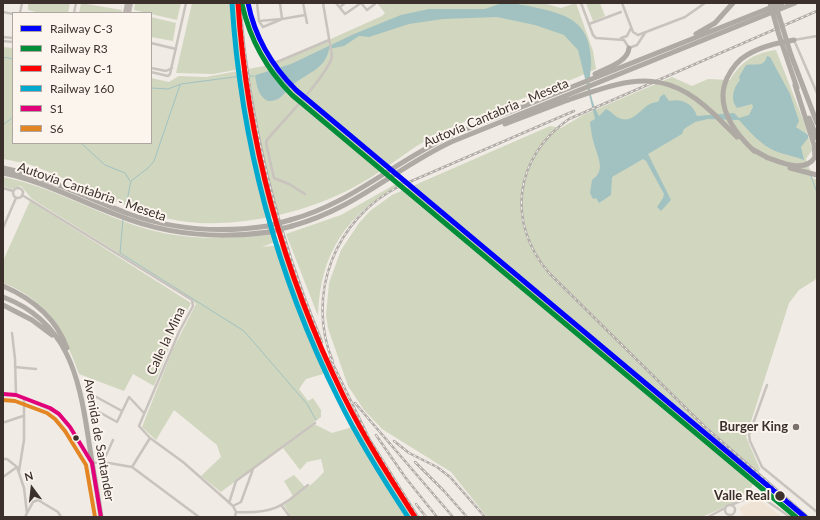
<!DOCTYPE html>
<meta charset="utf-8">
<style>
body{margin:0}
#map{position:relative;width:820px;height:520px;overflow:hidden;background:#f0ebe5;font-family:Lato,sans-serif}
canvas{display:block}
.frame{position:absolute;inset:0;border:4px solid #3b302b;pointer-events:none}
.legend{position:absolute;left:12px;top:12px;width:140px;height:132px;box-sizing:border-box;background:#fbf5ee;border:1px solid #aea6a0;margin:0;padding:5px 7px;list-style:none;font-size:12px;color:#3b302b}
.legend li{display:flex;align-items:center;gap:8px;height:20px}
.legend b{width:20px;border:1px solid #aea6a0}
.north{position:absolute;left:12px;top:468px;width:40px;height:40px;-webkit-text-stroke:3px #fbf5ee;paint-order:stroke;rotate:345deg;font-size:11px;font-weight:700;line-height:16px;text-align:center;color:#3b302b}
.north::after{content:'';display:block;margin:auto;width:14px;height:18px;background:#3b302b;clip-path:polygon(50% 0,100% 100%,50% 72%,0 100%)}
</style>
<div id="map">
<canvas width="820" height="520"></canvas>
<div class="frame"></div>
<ul class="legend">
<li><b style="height:5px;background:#00f"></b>Railway C-3</li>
<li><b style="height:5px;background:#028d38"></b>Railway R3</li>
<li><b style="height:5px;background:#f00"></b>Railway C-1</li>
<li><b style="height:5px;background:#00a9ce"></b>Railway 160</li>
<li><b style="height:5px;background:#e2007a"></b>S1</li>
<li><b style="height:5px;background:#e38522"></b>S6</li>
</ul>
<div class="north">N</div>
</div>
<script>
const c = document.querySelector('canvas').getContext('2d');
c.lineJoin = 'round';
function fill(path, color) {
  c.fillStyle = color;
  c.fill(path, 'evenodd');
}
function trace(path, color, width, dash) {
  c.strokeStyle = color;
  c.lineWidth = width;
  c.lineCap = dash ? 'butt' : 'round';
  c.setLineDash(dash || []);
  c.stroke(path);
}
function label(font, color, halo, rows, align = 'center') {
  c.font = font + ' Lato,sans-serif';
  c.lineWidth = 4;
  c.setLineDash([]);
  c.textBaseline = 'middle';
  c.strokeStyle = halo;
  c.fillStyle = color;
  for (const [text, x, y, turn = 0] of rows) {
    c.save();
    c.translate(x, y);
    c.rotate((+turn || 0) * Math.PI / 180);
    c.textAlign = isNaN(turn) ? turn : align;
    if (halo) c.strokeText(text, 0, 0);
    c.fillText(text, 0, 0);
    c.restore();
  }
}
const green = new Path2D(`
 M28,3H70L68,13H40L28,10Z
 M81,3L122,10L121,13H79Z
 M135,3H181L177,20L134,10Z
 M192,3H236L241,69L213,74L176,73Z
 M377,3H543L561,8L576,3L593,51L596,69C543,93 487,109 436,135C410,148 388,168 363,182C315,211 243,228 188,222C132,216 83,184 31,165C22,162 12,161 3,159V47L13,48V143H151V78L169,82L179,76L206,77L275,64L382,16L385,13Z
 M586,3H600L605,16L593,21Z
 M151,17L176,23L173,41L151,37Z
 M776,50L804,122L812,150L806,159L813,178L817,180V276L815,280L799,290L789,303L746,437L760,469L749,492L739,498L740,500L702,517H487L451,472L382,429L364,410L348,386L328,328L326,315L329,283L341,250L359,223L370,211L392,195L550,126L561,128L583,115L672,77L692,86L708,79L730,80C741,61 755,53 776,50Z
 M3,177C49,186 90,210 134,225C181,241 228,240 276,233L275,242L262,247L281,245L311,331L330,372L306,379L299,389L308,401L313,398L321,410V417L221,492L201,476L221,457L217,445L174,410L156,440L142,427L173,349L196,304L184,294L32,199L21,186L11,189L3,186Z
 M401,181L403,184C347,212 320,253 318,316L286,234L341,215Z
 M30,201L191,303L176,331L154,386L133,374L124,391L79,374C64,332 48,300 3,283V261Z
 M314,424L332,433L356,426L412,517H291L284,505L313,483L324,472L321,459L307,462L300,470L283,448Z
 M294,475L305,487L293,496L284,481Z`);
const plaza = new Path2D(`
 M757,499H759L782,517H744L739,508Z`);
const water = new Path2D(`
 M502,3C516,3 529,6 542,9C572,16 589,25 591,59C592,65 590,71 590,77C588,89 593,105 599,116L606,109C611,111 614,116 619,118C633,124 640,109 650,104C653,102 656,103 659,101L660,97L664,94L669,101C681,98 693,103 697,116L734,113L739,118L749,115L753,107L752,104L737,108C730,100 733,88 740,80L739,77L746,65C756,63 764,68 767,56L770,57L790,94L799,121L796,127L808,135V138L801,147L804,160C795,156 784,155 775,151C760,144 750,132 739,120L708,119L695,122L684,129L682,134L648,154L671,200L661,211L657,207L663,198L664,194L646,161L643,159L612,177L611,195L599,203L596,198L593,199L590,193L592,180C605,171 599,160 595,147C592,139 591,130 590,122L595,119L578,50L564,35L535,25L497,17L443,19L409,24L369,37L359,36L344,46L329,49C326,68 308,73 295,83C285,90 282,102 268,101C258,96 257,86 255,76L256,75L291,64L354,34L401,15L429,9H485Z`);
const stream = new Path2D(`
 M3,57L13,59
 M151,88L168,89L181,84L242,76H254
 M3,125L13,117
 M81,143L105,165L125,173L130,181
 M811,176L817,193
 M125,210L131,181L148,168L154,161L180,85
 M123,219L120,253L244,331L307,404L316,420`);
const street = new Path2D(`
 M257,3L259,21L263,27L282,19L305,15
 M303,3L307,23
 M336,3L345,14L361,3
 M361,3L367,10L376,3
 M581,3L593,35L596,38L624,40L629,48L637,45L645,33
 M622,3L633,32L638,35L685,17L705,3
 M340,7L345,3
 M3,12L13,14
 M20,13L22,3
 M74,13L76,3
 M259,21L282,19L280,3
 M589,24L621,12
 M817,36L794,40L817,93
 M3,37L13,38
 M621,38L627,36L631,28
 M3,41L13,42
 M151,43L176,49
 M261,52L270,65L329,40
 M151,68L166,71L172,68
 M151,72L168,76L170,74L186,3
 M3,188L13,191
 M13 193a5 5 0 1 1 10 0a5 5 0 1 1-10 0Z
 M305,194L289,184L274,178L266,143L267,140C280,124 330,73 332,56L323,3
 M22,195L192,300L193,306L179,332L139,426L150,438L183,462L233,506L236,512L235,517
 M3,228L16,198
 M12,333L15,359L16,395
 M15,367L36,369
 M767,385L749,435L750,441L762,467L817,512
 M89,393L122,411
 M3,394L16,395L56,412L70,427L89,457
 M92,408L117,422L129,397L144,413
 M5,422L23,416
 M3,459H7L17,467L3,477
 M103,462L113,440
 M93,463L103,462L132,467L199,517
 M17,467L24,488L27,513
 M132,467L150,438
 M19,471L24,440V398
 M229,503L236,481L315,423
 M725 510a5 5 0 1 1 10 0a5 5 0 1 1-10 0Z
 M731,505L757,494L790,517
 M233,506L241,502L253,469
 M282,506L290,517
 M236,512C273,514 280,508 308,485
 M25,517L33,502L38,500L58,512L61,517
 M708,517L725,508`);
const secondary = new Path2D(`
 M125,13L127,3
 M129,13L131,3`);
const highway = new Path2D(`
 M696,34L715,23L733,3
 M791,55L817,123
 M595,74C606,68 628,62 629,48
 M809,118L817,138
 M505,124L568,100
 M725,125L737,137
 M752,149L768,158
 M754,151C734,132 714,106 727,78C732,68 738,60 747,55C762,46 778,43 794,40
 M766,157C780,162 805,174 815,157L814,145L795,85
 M3,168C48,177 87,198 129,214C174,230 221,233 268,226
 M790,168L817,175
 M3,173C43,181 79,201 117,215C166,235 217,239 269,232
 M290,220C353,203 396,160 454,134L782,3
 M292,226C355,209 394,169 451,142L795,3
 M3,286C31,298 56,318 67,348
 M3,297C67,321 79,376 88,436C92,463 97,490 101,517
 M3,305L32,320L52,335`);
const rail = new Path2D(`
 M240,3C249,121 277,233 322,342
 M330,358L370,440L418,517
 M333,362C305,295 335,218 400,186L574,111
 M355,403L453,517
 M376,435L405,477L437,517
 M394,441L409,453L437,467L450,477L485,517
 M415,462L444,491L467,517
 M416,504L426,517
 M808,517L704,426L549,273C506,223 514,157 569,119L817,11`);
const highwayBridge = new Path2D(`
 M770,3L779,35L797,88
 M775,3L791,55
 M568,100C638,75 670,67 725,125
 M268,226L290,220
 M269,232L292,226`);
const bus1 = new Path2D(`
 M3,394L16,395L50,408L59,414L70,427L92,463L101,517`);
const bus2 = new Path2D(`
 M3,400L15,401L47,413L55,419L65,431L86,465L95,517`);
const rail1 = new Path2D(`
 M248,3C255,38 271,65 296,90L805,517`);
const rail2 = new Path2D(`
 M242,4C250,40 266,69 292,95L796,517`);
const rail3 = new Path2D(`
 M238,3C247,142 283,273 344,397C365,439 390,478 415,517`);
const rail4 = new Path2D(`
 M232,3C241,144 276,274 339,400C359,441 383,479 408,517`);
const markers = [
 [796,427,4,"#7a716c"],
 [76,438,3.5,"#3b302b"],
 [780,496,5.5,"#3b302b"]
];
const streetNames = [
 ["Autovía Cantabria - Meseta",496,113,-23],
 ["Autovía Cantabria - Meseta",92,192,19],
 ["Calle la Mina",166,341,-65],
 ["Avenida de Santander",99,440,80]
];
const poiNames = [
 ["Burger King",788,427]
];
const stopNames = [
 ["Valle Real",770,496]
];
fill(green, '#d1d6bf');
fill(plaza, '#eee3d5');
fill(water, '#a1c2c1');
trace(stream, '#a1c2c1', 1);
trace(street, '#c9c3be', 2.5);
trace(secondary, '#bab3ae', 4);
trace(highway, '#afaaa4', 5);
trace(rail, '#b1aca8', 2.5);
trace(rail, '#fbf5ee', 1, [3]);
trace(highwayBridge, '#afaaa4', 5);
trace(bus1, '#e2007a', 4);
trace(bus2, '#e38522', 4);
trace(rail1, '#00f', 5);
trace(rail2, '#028d38', 5);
trace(rail3, '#f00', 5);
trace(rail4, '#00a9ce', 5);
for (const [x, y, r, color] of markers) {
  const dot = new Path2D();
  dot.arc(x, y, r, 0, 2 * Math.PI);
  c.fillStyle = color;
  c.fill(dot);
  trace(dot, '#fbf5ee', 1.5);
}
label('13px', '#3b302b', '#fbf5ee', streetNames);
label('bold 13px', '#3b302b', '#fbf5ee', poiNames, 'right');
label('bold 13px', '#3b302b', '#fbf5ee', stopNames, 'right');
</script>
